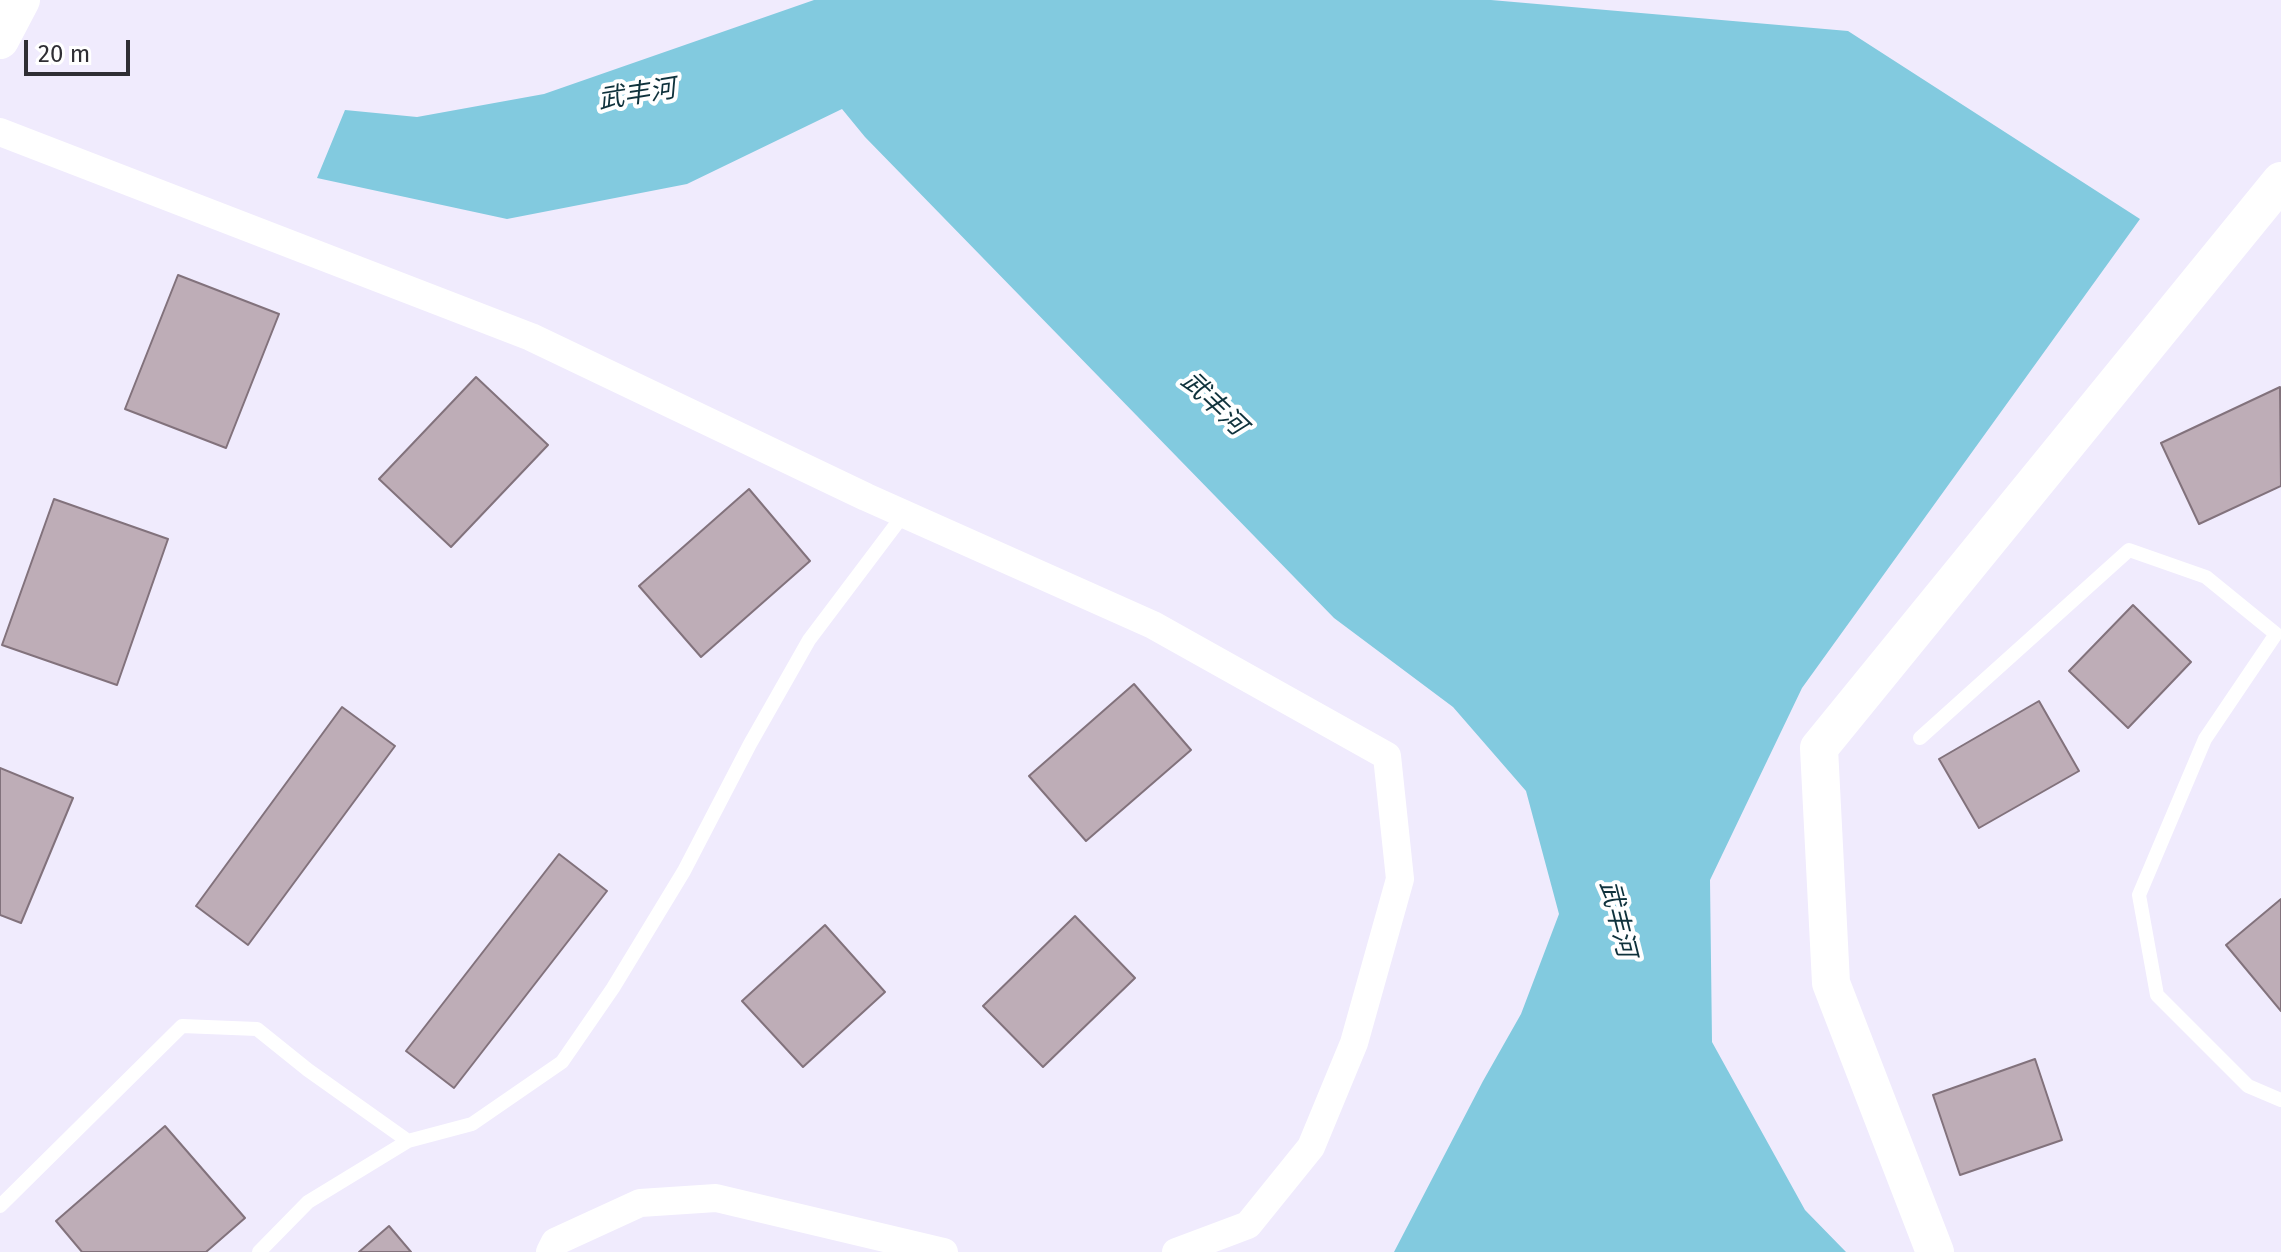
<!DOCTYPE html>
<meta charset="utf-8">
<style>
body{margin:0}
#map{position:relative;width:2281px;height:1252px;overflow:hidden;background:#f0ebfd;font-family:"Fira Sans",sans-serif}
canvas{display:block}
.scale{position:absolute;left:24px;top:40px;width:106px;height:36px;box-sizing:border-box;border:4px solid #2f2e34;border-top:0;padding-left:10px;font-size:24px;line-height:28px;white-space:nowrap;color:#2f2e34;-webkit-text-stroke:6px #fff;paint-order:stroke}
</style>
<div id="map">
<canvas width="2281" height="1252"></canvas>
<div class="scale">20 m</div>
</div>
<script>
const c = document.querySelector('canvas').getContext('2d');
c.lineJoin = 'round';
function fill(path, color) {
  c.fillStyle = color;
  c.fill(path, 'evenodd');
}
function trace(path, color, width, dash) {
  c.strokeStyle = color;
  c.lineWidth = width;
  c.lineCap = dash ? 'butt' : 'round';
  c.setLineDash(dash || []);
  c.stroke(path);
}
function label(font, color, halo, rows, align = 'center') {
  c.font = font + ' "Fira Sans","Noto Sans SC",sans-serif';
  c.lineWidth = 8;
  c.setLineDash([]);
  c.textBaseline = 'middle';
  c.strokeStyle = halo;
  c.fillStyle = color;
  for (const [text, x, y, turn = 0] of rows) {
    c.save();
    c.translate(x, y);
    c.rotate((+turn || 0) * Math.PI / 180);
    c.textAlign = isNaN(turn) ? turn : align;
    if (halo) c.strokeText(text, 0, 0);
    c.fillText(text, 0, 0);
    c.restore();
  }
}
const water = new Path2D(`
 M814,0H1491L1848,31L2140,219L1802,688L1710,880L1712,1042L1805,1210L1846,1252H1394L1483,1081L1521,1014L1559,914L1526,791L1453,707L1334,618L865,137L842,109L687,184L507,219L317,178L345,110L417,117L544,94Z`);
const building = new Path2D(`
 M178,275L279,314L226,448L125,409Z
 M476,377L548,445L451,547L379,479Z
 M2280,387L2281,486L2199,524L2161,443Z
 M749,489L810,561L701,657L639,586Z
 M54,499L168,539L117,685L2,645Z
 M2133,605L2191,662L2128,728L2069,671Z
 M1134,684L1191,750L1086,841L1029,776Z
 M2039,701L2079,771L1979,828L1939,759Z
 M342,707L395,746L248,945L196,906Z
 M0,768L73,798L21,923L0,915Z
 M559,854L607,891L454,1088L406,1051Z
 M2281,899V1011L2226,945Z
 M1075,916L1135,978L1043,1067L983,1006Z
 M825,925L885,992L803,1067L742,1001Z
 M2035,1059L2062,1140L1960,1175L1933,1095Z
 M165,1126L245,1218L206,1252H82L56,1221Z
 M389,1226L411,1252H359Z`);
const lane = new Path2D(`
 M1920,738L2129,550L2206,577L2276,634L2205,739L2139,895L2157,995L2248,1086L2281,1100
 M0,1206L182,1026L257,1029L308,1070L408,1141L472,1124L562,1062L613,988L684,871L750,744L809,640L904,514
 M259,1252L308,1202L408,1141`);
const street = new Path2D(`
 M0,132L531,337L866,497L1153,625L1387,756L1400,879L1354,1043L1311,1147L1248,1225L1176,1252
 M550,1252L555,1242L640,1203L716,1198L944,1252`);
const secondary = new Path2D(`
 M0,40L21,0
 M1935,1252L1831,983L1819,748L2281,181`);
const waterNames = [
 ["武丰河",637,95,-9],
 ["武丰河",1213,404,44],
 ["武丰河",1617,919,76]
];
fill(water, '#82cadf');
fill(building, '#beadb7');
trace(building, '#82727c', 2);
trace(lane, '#fff', 14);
trace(street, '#fff', 28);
trace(secondary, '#fff', 38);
label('italic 26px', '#0f323c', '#fff', waterNames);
</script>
